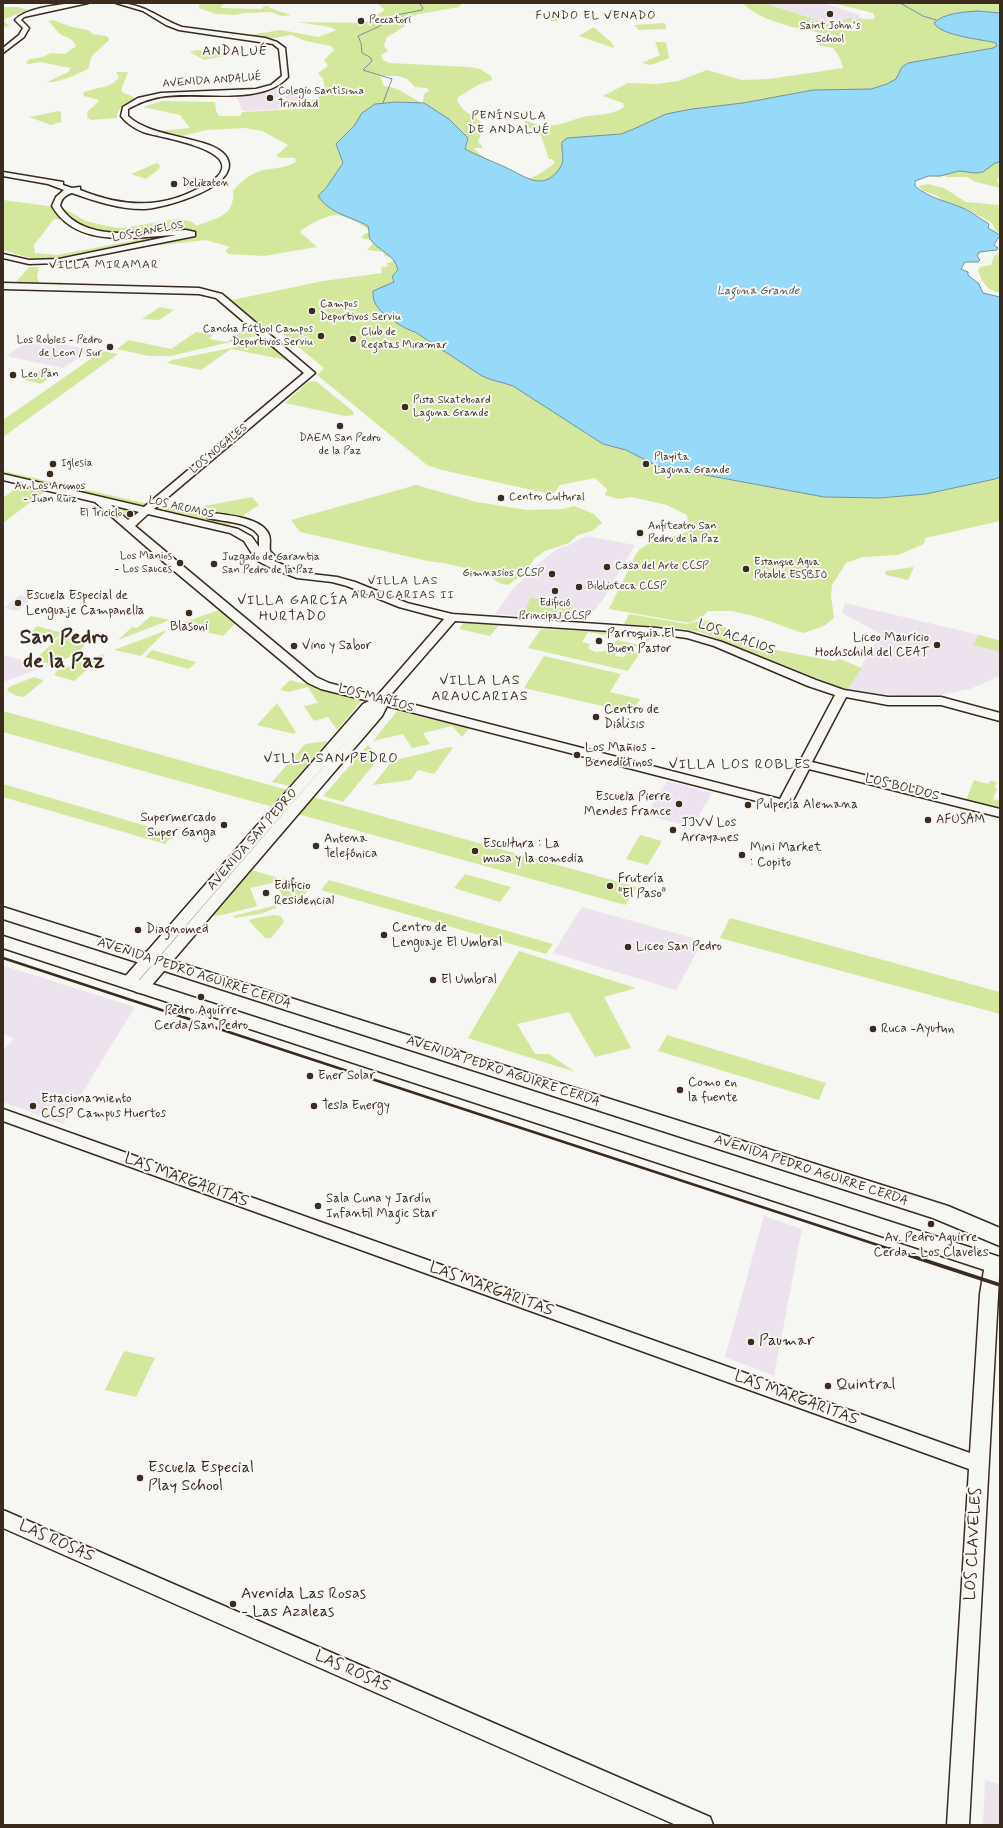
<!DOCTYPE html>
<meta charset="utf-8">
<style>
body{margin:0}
#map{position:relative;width:1003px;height:1828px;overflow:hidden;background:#f6f6f2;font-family:Mynerve,sans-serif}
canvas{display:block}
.frame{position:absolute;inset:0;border:4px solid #3b2a1e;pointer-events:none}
</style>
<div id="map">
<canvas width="1003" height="1828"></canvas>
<div class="frame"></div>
</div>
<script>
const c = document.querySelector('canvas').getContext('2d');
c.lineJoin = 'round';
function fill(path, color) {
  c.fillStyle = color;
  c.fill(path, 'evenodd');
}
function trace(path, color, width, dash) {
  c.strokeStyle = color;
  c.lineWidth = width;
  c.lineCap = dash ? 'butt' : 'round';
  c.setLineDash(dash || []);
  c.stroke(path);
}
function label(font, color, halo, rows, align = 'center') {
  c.font = font + ' Mynerve,sans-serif';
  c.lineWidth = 4;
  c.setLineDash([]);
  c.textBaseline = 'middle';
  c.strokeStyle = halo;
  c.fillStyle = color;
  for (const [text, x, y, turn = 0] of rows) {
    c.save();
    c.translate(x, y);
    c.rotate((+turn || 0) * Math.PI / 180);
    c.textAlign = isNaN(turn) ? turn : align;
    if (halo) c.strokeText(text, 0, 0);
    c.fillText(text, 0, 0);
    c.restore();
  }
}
const built = new Path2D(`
 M764,3H823L860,15L858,16L864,19H848L842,24L832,25Z
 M284,84L297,90L296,96L309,101L307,105L300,108L243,111L235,94L267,90Z
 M34,338L90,350L63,368L6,356Z
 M586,536L635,545L604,598L586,621L495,614L512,590L540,562L557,549L569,545Z
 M20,595L33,598L17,611L4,608Z
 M845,603L1000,640V676L970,689L939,695L902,696L847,690L881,634L842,613Z
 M3,655L45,667L3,682Z
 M667,781L712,793L692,827L646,815Z
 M582,907L703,941L676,990L553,953Z
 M5,966L135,1007L63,1124L3,1102V1051L14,1038L3,1034V969Z
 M764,1216L802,1229L774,1376L725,1357Z
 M985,1780L1000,1785V1825H983Z`);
const green = new Path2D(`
 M200,3H228L222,5L221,8L262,9L264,6H268L270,8L291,15L282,16L271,12L244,13L235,15L216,14L199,8Z
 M377,3H462L459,7L419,14L402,20L405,26L386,38L384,46L388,51L381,55L383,60L389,63L469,67L480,69L491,76L492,80L480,84L458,97L457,101C459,104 461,107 464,110C470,116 481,118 484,128L479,130L481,135L478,141L483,148H473L494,165L521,181C535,178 544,171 555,163L552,159H549L539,130L524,127L525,120C537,126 554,127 567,122C571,121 575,119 579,118C594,114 611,116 624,107L623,103L603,96L628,83L656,84L678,81L707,70L742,80L769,79L843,68L840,58L833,48L817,45L836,39L834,35C804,30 765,24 742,3H764L832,25L842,24V21C852,15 865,22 875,18L873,13L833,3H1000V177L997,179L1000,188L976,182L967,177H946V176L936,177L926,175L910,182L985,248C979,258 964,261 955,269L979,293L1000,301L926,494L1000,477V521L925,538L924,544L898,555L863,557L846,563L832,585L831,596L834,618L824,626L803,633L754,616L731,611H708L702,617L689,623L609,609L636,554L640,549L656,539L672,537L689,531L687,515L667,505L632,497L618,499L605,495V493L608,490L595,478L560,485L554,493L550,494L442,470L427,465L317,375L324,368L281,333L266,331L231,301L232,300L323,281L382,273L381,267L389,266L386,264L393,261V258L385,256L383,252L367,250L375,241L361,238L364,234L370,232C366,225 342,214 334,215C323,217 307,225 300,232L317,247L264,256L228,254L225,251L230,247L206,240L108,251L43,262L3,250V200L63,208L86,221L111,227L124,228L176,219L190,221L196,225V226C216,218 235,217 233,191C240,182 251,173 263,170C275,168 285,168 296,162L295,158C288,157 283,159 276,156L288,145L262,131L245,128L206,130L182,136L160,131L190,128L180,115L143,107L162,101L215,102L216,111L219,116H240L242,112L301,109L309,102L326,93L323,79L318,73L328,66L324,60L334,50L331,46L306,41L291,35L268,39L249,35L281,30L318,37L337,30L329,27L298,22L364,23L385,10ZM380,76H399L407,79L415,87L426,88L429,90L424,94L423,102L428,105C413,101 400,86 384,86ZM54,219L62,220L83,233L143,237L142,239L131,241L57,255L35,253L34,245Z
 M3,7H18L28,10L5,19L4,22L10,26L3,27Z
 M531,12L568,16L555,22Z
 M53,20L72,27L88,30L93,34L106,36L109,38L108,41L92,56L88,69C78,74 59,83 47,82L68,72L71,68L40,62L28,64L26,62L30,59L42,57L51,53L65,54L76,46C73,37 65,38 59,33C55,29 53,25 48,21Z
 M664,23L666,25V29L639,30L634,25Z
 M592,28H595L612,43L614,48L579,36Z
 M655,42H666L669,58L651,65L642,63L660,55Z
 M197,50L223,54L224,56L204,60L190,52Z
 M116,72H128L121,90L122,92L138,99C128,103 118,105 117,118L91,120L87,118L88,116L87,113C90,107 97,105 99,100L84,96L83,93C96,86 110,90 119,77Z
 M59,111L61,112V122L51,125L29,117Z
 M157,163L160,166L159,169L146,179L131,174Z
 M928,184L944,188L966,202L1000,205V234L995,230L992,223L967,209L943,201L937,196L922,190L918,186Z
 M1000,252V293C987,291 982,282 978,270L980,267L991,265L994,256Z
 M29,267H39L37,277L40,284L63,282L58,286L3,285L5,281L15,283Z
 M160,307L174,310L159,320L142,319Z
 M247,327L256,336L171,356H149L117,349L129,340L171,349L196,332L213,335L209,339L227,342Z
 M265,341L269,342L291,361L231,349L201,370L167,363L172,360Z
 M102,351L118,354L3,437V420Z
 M42,369L58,372L41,384L25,380Z
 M314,381L317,382L354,412L353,415L345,416L285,403L308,382Z
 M3,471L145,503L148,505L145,507L3,475Z
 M23,483L48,489L3,523V498Z
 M416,485L477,502L527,510L563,509L574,506L594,514L602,523L592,531L578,535L569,543L545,551L535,558L525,573L508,585C496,584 495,578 486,575C469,568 446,563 428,561L300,532L291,520Z
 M252,497L259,505L238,519L199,511L204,506Z
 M112,505L139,512C124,523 123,516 110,506Z
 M162,505L233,523L228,526L159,510Z
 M914,567L908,580L886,575L885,571Z
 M530,598L573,602L568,617L525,612Z
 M222,609L237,622L223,636L176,625Z
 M629,614L687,624L702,620L713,621L727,628L726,633L739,637L760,647L834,661L840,659L862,668L847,690L703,633L678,628L624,624Z
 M151,616L170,620L118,640L132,627L137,628Z
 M464,622L499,625L490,636L459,629Z
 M37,626L62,633L55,639L30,633Z
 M541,629L649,634H653L628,671L528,648ZM588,632L616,637L617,635L622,636L623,634L646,639L637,652L629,650L624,657L615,656L619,648L626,650L629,645L637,647L639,645L617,640L612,648H608L606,651L595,652L588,648L590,644L582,642Z
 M167,630L141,656L114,650Z
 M65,632L90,639L76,655L51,664L34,660Z
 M979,635L1000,641V652L973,645Z
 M152,650L196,662L189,669L145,657Z
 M106,653L74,681L54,675L57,671Z
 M544,656L621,674L610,692L640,699L629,715L607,707L524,688Z
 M34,677L43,680V681L24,697L17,696L7,691L9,687Z
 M290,680L363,699L337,730L328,717L314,721L304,706L318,703L308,687L288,692L280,690Z
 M277,703L296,732L294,734L257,725Z
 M3,711L637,887L625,905L3,732Z
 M397,711L469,728L462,737L452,726L423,733L430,744L412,748L403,734L373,741Z
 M328,741L289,786L272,782L305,744Z
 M368,745L380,757L343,802L323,796Z
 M449,747L453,748L434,774L418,770L411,780L373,785L392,761Z
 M974,780L988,784L990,781L997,782L995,788L997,789L993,799L1000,801V808L966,800Z
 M3,784L174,834L165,844L3,797Z
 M640,835L662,841L648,865L626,859Z
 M252,870L278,878L299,902L294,899L292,896L283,898L276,882L250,888L257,905L254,907L218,916L212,915Z
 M465,874L511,887L500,902L454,888Z
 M282,878L311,887L300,900Z
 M329,880L553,944L546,954L321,890Z
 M277,905L276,908L260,914L234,918L233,916Z
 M273,915L281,916L284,922L271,938H265L249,921L252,919Z
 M730,918L1000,992V1014L720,938Z
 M519,951L636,988L604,997L631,1048L595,1057L569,1012L517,1024L535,1054H549L575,1072L468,1038Z
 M667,1035L826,1083L819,1100L658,1051Z
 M124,1351L155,1358L136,1397L105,1390Z`);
const water = new Path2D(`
 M978,11L1000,13V162L995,163L983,172L976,173L959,171L940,176H929L915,181V186C930,199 947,201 965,209C972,212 979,218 986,222L989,224L988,228L1000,235V237L998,238L994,245L998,248L997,250L979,252L977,256L980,260L978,262H965L961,269L968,272V275L979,284L983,293L1000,297V477L995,479L926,494L880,498L824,497L657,466L626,450L603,444L513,386C503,382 492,381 482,376L415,332C404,329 380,314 375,303C373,299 373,295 373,291L394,282L392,276L398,270C395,254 378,251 370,239C368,235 370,230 368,226C350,216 330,214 318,196L326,188L343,163L336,144L354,126L362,113L375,104L396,102L424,103L449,119L468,138L465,149C478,156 492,161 505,167C525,176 544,194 561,166C565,159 561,150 562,142L567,138L621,134L636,128L666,114L692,109L743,103L813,90L871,89L887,84L896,79L902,67L908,63L993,48L997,46L996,43C981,39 941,36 934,23C943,13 965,12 978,11Z`);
const stream = new Path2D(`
 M900,3L923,16L936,20
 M383,103L392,79L363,70L372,61L370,57L362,53L361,43L358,36L378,27L397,15L422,10L423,8L420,4L422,3`);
const secondary = new Path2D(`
 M73,3H88L24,17L21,20L29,28L24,37L3,53V48L19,35L23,28L15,20C25,8 58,5 73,3Z
 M116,3C144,3 158,18 182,27L265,38L277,42L285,48L288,77C261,107 197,90 160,97C148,99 139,103 128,109V116C152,139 210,136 225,155C248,185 163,209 143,209C118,209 95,201 72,193C65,195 61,199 60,206C84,245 147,231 186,230L195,232V236L59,263L29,264L3,258V254L29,260L59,259L176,235C134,237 77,249 52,206L56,197L64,190L48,184L3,176V172L63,182V185L72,188L80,187V190C130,210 172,209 217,177C245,149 156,137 143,132C134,128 127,124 121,116L123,107L138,98L161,93L256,89L271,85L282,76L279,49L273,44L179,30L166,25L143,11Z
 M3,283L199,288L222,294L315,373L154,509L238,529L252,537L259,547V536C249,521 224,522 208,518L207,516L212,513C228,515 263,518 269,535C271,540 269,546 270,551L277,558L274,561L303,573L337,577L355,582L407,603L452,614L657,628L688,632L722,642L816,680L844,690L888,697H941L1000,713V721L941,705H888L846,697L812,762L1000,809V817L809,769L791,804L789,807L784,808L387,706L382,716L146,992L141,993L136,992L134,988L136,984L374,708L133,987L128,988L123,987L121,983L123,979L363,704L369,701L321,689L308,683L173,570L95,502L3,480V474L144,507L304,373L216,298L199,294L3,289ZM111,505L139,512L128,520ZM148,514L230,533L244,541L256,560L273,569L297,578L332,582L347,586L399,607L444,619L377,696L329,683L316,677L135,526ZM455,621L657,634L687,638L714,646L808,686L835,695L780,799L388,698Z
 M3,1109L970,1453L980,1294L985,1264L988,1259L994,1257L1000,1259L969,1825H947L969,1469L3,1121Z
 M3,1510L710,1817L713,1825H676L3,1528Z`);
const highway = new Path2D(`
 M3,907L948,1206L1000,1228V1246L933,1218L3,919Z
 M3,936L1000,1257V1275L3,948Z`);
const railFar1 = new Path2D(`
 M3,958L893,1250`);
const rail = new Path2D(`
 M890,1249L1000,1285`);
const markers = [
 [830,14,4,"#3b2a1e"],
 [361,21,4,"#3b2a1e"],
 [270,98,4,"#3b2a1e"],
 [174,184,4,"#3b2a1e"],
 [312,311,4,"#3b2a1e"],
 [321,336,4,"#3b2a1e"],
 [353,339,4,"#3b2a1e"],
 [110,347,4,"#3b2a1e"],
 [13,375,4,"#3b2a1e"],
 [405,407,4,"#3b2a1e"],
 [340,426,4,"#3b2a1e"],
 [53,464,4,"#3b2a1e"],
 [646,464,4,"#3b2a1e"],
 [50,474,4,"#3b2a1e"],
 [501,498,4,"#3b2a1e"],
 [130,514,4,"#3b2a1e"],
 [640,533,4,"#3b2a1e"],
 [180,563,4,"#3b2a1e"],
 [214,564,4,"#3b2a1e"],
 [607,567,4,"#3b2a1e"],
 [746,569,4,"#3b2a1e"],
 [552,574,4,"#3b2a1e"],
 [579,587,4,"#3b2a1e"],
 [555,591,4,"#3b2a1e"],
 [18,603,4,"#3b2a1e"],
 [189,613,4,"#3b2a1e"],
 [599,641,4,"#3b2a1e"],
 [937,645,4,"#3b2a1e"],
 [294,646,4,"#3b2a1e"],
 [596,717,4,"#3b2a1e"],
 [577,755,4,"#3b2a1e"],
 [679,804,4,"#3b2a1e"],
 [748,805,4,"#3b2a1e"],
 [928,820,4,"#3b2a1e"],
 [224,825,4,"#3b2a1e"],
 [673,830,4,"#3b2a1e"],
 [316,846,4,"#3b2a1e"],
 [475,851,4,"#3b2a1e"],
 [742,855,4,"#3b2a1e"],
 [610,886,4,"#3b2a1e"],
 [266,893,4,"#3b2a1e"],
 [138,930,4,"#3b2a1e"],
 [384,935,4,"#3b2a1e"],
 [628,947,4,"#3b2a1e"],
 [433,980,4,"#3b2a1e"],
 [201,997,4,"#3b2a1e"],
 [873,1029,4,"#3b2a1e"],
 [310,1076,4,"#3b2a1e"],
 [680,1090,4,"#3b2a1e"],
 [33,1106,4,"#3b2a1e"],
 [314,1106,4,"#3b2a1e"],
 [318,1206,4,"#3b2a1e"],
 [931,1224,4,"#3b2a1e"],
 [751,1342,4,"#3b2a1e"],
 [828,1386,4,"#3b2a1e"],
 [140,1478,4,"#3b2a1e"],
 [233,1604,4,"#3b2a1e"]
];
const farPoinames = [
 ["Peccatori",369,21],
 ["Saint John's",830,27,"center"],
 ["School",830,40,"center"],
 ["Colegio Santísima",278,92],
 ["Trinidad",278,105],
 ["Delikaten",182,184],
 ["Campos",320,305],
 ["Deportivos Serviu",320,318],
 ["Cancha Fútbol Campos",313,330,"right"],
 ["Deportivos Serviu",313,343,"right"],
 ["Club de",361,333],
 ["Regatas Miramar",361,346],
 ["Los Robles - Pedro",102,341,"right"],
 ["de Leon / Sur",102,354,"right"],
 ["Leo Pan",21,375],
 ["Pista Skateboard",413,401],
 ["Laguna Grande",413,414],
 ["DAEM San Pedro",340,439,"center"],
 ["de la Paz",340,452,"center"],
 ["Playita",654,458],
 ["Laguna Grande",654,471],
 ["Iglesia",61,464],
 ["Av. Los Aromos",50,487,"center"],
 ["- Juan Ruiz",50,500,"center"],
 ["Centro Cultural",509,498],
 ["El Triciclo",122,514,"right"],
 ["Anfiteatro San",648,527],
 ["Pedro de la Paz",648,540],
 ["Los Manios",172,557,"right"],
 ["- Los Sauces",172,570,"right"],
 ["Juzgado de Garantia",222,558],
 ["San Pedro de la Paz",222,571],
 ["Estanque Agua",754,563],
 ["Potable ESSBIO",754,576],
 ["Casa del Arte CCSP",615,567],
 ["Gimnasios CCSP",544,574,"right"],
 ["Biblioteca CCSP",587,587],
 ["Edifició",555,604,"center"],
 ["Principal CCSP",555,617,"center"]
];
const farStreetnames = [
 ["AVENIDA ANDALUÉ",212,81,-4],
 ["LOS CANELOS",148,232,-11],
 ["LOS NOGALES",219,449,-40],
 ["LOS AROMOS",181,508,13]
];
const farNeighbourhoodnames = [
 ["FUNDO EL VENADO",596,16],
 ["PENÍNSULA",509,116],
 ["DE ANDALUÉ",509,130],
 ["VILLA MIRAMAR",104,265],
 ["VILLA LAS",403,581],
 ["ARAUCARIAS II",403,595]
];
const farWaternames = [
 ["Laguna Grande",758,291]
];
const farQuarternames = [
 ["ANDALUÉ",235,52]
];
const poiNames = [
 ["Escuela Especial de",26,596],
 ["Lenguaje Campanella",26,611],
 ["Blasoni",189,627,"center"],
 ["Parroquia El",607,634],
 ["Buen Pastor",607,649],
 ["Liceo Mauricio",929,638,"right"],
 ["Hochschild del CEAT",929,653,"right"],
 ["Vino y Sabor",302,646],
 ["Centro de",604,710],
 ["Diálisis",604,725],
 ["Los Mañios -",585,748],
 ["Benedictinos",585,763],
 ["Escuela Pierre",671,797,"right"],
 ["Mendes France",671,812,"right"],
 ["Pulpería Alemana",756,805],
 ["Supermercado",216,818,"right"],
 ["Super Ganga",216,833,"right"],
 ["AFUSAM",936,820],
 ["JJVV Los",681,823],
 ["Arrayanes",681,838],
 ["Antena",324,839],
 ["Telefónica",324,854],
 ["Escultura : La",483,844],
 ["musa y la comedia",483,859],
 ["Mini Market",750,848],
 [": Copito",750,863],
 ["Frutería",618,879],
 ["\"El Paso\"",618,894],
 ["Edificio",274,886],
 ["Residencial",274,901],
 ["Centro de",392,928],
 ["Lenguaje El Umbral",392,943],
 ["Diagnomed",146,930],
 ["Liceo San Pedro",636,947],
 ["El Umbral",441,980],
 ["Pedro Aguirre",201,1011,"center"],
 ["Cerda/San Pedro",201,1026,"center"],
 ["Ruca -Ayutun",881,1029],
 ["Ener Solar",318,1076],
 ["Como en",688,1083],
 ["la fuente",688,1098],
 ["Estacionamiento",41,1099],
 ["CCSP Campus Huertos",41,1114],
 ["Tesla Energy",322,1106],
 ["Sala Cuna y Jardín",326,1199],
 ["Infantil Magic Star",326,1214],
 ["Av. Pedro Aguirre",931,1238,"center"],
 ["Cerda - Los Claveles",931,1253,"center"]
];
const streetNames = [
 ["LOS ACACIOS",736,638,20],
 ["LOS MAÑÍOS",376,699,15],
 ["LOS BOLDOS",902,788,14],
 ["AVENIDA SAN PEDRO",253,840,-49],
 ["AVENIDA PEDRO AGUIRRE CERDA",194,974,18],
 ["AVENIDA PEDRO AGUIRRE CERDA",503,1072,18],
 ["AVENIDA PEDRO AGUIRRE CERDA",811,1171,18]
];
const neighbourhoodNames = [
 ["VILLA GARCÍA",293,601],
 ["HURTADO",293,617],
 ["VILLA LAS",480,681],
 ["ARAUCARIAS",480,697],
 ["VILLA SAN PEDRO",331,759],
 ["VILLA LOS ROBLES",740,765]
];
const nearStreetnames = [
 ["LAS MARGARITAS",186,1181,20],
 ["LAS MARGARITAS",491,1290,20],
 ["LAS MARGARITAS",796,1399,20],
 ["LAS ROSAS",56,1542,24],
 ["LOS CLAVELES",974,1544,-87],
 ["LAS ROSAS",352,1672,24]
];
const nearPoinames = [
 ["Paumar",759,1342],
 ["Quintral",836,1386],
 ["Escuela Especial",148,1469],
 ["Play School",148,1487],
 ["Avenida Las Rosas",241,1595],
 ["- Las Azaleas",241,1613]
];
const townNames = [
 ["San Pedro",64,639],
 ["de la Paz",64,663]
];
fill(built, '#ece3ee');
fill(green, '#d4e89d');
fill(water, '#96d9f8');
trace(water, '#7293a1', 1);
trace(stream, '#7293a1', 1);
trace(secondary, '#3b2a1e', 3);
trace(highway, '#3b2a1e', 3);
fill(secondary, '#f6f6f2');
fill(highway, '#f6f6f2');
trace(railFar1, '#3b2a1e', 2.5);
trace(rail, '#3b2a1e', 3.5);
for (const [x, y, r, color] of markers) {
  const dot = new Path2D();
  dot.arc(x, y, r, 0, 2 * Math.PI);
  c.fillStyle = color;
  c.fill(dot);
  trace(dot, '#f6f6f2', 1.5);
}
label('11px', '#3b2a1e', '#f6f6f2', farPoinames, 'left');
label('11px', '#3b2a1e', '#f6f6f2', farStreetnames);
c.letterSpacing = '1px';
label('12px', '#3b2a1e', '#f6f6f2', farNeighbourhoodnames);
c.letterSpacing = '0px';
label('italic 12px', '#525654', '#f6f6f2', farWaternames);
c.letterSpacing = '1px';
label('13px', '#3b2a1e', '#f6f6f2', farQuarternames);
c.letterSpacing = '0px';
label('13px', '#3b2a1e', '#f6f6f2', poiNames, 'left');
label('13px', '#3b2a1e', '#f6f6f2', streetNames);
c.letterSpacing = '1px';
label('14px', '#3b2a1e', '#f6f6f2', neighbourhoodNames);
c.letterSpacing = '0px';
label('16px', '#3b2a1e', '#f6f6f2', nearStreetnames);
label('16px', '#3b2a1e', '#f6f6f2', nearPoinames, 'left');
label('bold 21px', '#3b2a1e', '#f6f6f2', townNames);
</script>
